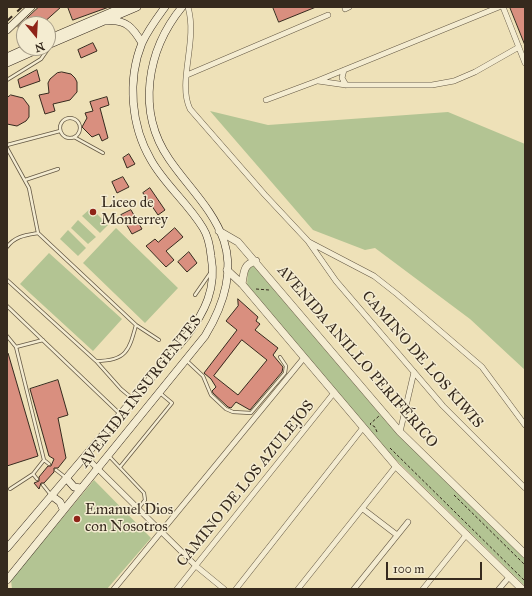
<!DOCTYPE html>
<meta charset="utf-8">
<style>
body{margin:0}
#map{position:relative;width:532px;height:596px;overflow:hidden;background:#eee1b8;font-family:"IM FELL Great Primer",serif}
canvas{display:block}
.frame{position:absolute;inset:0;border:8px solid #362a1e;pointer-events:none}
.north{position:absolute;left:16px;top:16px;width:40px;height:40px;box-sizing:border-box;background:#f4ecd1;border:1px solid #a89e89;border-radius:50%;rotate:162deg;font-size:11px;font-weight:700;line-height:16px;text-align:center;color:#362a1e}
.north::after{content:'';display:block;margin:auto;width:14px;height:18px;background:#8f2418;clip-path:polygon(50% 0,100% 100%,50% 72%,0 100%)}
.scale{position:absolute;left:386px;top:562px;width:96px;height:18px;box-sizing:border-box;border:2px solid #362a1e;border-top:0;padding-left:5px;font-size:12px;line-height:14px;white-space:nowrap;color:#362a1e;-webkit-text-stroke:3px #f4ecd1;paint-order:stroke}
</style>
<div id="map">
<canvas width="532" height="596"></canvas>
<div class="frame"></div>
<div class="north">N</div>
<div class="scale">100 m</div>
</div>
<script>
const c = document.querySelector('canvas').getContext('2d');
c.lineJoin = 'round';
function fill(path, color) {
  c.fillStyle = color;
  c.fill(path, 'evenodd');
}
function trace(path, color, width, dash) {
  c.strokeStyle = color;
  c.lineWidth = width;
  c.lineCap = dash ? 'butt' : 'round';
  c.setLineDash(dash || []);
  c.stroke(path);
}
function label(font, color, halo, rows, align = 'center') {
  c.font = font + ' "IM FELL Great Primer",serif';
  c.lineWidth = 3;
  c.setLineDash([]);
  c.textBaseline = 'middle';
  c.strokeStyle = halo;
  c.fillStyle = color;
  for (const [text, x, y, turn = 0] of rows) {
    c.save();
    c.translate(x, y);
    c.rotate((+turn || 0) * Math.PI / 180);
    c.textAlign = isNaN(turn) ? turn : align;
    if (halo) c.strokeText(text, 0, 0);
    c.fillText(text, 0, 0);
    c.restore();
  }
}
const green = new Path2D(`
 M210,111L268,125L448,112L525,144V370L470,319L375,248L365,250L313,230Z
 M91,208L108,225L100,233L82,216Z
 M78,220L96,237L88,244L71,228Z
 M116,228L178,288L145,323L83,263Z
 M68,230L86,248L78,256L60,239Z
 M49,253L122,319L93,351L20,284Z
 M252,264L391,427L525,559V586L386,450L247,285L248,267Z
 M94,480L151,538L107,589H12L11,580Z`);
const building = new Path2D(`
 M39,7H61L42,24H24V34L18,27Z
 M68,7H109L73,20Z
 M273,7H316L279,22Z
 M510,7H525V45Z
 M93,43L97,51L81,58L78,50Z
 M37,70L40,81L20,88L18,80Z
 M62,72L71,74L75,78L77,82V92L70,100L53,104L55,111L45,114L39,95L49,93L48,83L50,79L57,73Z
 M11,95L23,98L29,106V117L26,121L17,126L7,124V98Z
 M107,97L109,105L100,108L108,138L102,141L99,134L92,137L82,127L87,118L85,113L93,111L90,102Z
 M129,154L135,164L127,168L123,158Z
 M123,177L129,187L117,193L112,182Z
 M150,188L165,210L158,215L143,193Z
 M131,210L142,229L132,234L121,215Z
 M175,228L183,237L166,251L174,260L166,267L146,246L155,239L158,242Z
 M189,252L197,263L187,272L178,262Z
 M238,299L258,317L256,321L260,324L255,330L278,348L273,355L283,367L282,372L250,410L236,402L231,408L228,407L213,393L212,391L216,387L211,379L204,373L237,330L226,321L238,306ZM242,340L267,360L238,395L214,376Z
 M7,353H8L38,456L7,466Z
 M58,380L68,415L58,418L66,458L58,468H54V472L44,483H41L39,489L34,483L39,481V477L48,466H51L54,459L49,456L30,389Z`);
const path = new Path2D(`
 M256,289L269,290
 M377,432L375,427L370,424L379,416
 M390,448L525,581
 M454,495L525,565`);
const service = new Path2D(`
 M7,80L41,59L50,46
 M60 128a10 10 0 1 1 20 0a10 10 0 1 1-20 0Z
 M74,137L103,153
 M7,145L60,131
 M7,148L29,188L38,233L136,325L159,340
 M25,180L58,169
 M7,247C15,236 26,235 38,233
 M7,280L96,361L121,389L133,399
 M195,295L211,272
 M7,306L120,414
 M7,336L16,347L44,460L33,474L10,489
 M16,347L43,340
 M96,361C126,361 129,351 136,325
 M187,361L203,376L211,395L226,409L233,412L251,413L285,373L286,366L280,357
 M109,456L144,493L145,500L138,509
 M44,460L49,464
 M120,467L172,403L160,393
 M56,470L65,477
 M33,474L37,479
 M43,485L51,495`);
const minor = new Path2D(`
 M188,7C198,41 177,82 190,109L265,195L308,241L336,281L443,406L525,488
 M503,7L525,63
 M345,9L349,7
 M344,70L342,78L346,85
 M187,75L328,15
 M318,81L346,85H432L454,81L475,72L519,47
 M266,100L317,81L499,7
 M309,242L374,276L397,294L482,367L525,425
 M400,432L414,372
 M85,456L196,566L224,589
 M363,509L397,535
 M114,589L303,359
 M177,589L333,394
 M236,589L362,429
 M298,589L396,466
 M354,589L408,522
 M423,589L467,534
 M499,589L510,576`);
const tertiary = new Path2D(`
 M219,231L238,242L400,432L525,554
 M227,270L242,284L396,466L522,589
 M242,284C244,273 243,264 256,261`);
const secondary = new Path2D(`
 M107,21C126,19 133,28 142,43
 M7,30L31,7
 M48,39L123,7
 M48,45L137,7
 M7,57L27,48
 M7,63L41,48
 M67,479L74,487L81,488
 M52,496L60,502L63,509
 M7,548L186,337C205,312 217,288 211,256C210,246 208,236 203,228C188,203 165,185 151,160C131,126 127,80 142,43C148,30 157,18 165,7
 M7,580L205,336C222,308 235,275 224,241C213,209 188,187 169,159C136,111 147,50 182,7`);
const rail = new Path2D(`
 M7,21L22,7`);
const markers = [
 [93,212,4,"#8f2418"],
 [77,519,4,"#8f2418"]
];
const poiNames = [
 ["Liceo de",101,203],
 ["Monterrey",101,220],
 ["Emanuel Dios",85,510],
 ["con Nosotros",85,527]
];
const streetNames = [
 ["AVENIDA ANILLO PERIFÉRICO",357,357,49],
 ["CAMINO DE LOS KIWIS",422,360,49],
 ["AVENIDA INSURGENTES",141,392,-52],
 ["CAMINO DE LOS AZULEJOS",246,484,-51]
];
fill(green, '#b3c493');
fill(building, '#d98f7f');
trace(building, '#362a1e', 1);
trace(service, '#645844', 4);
trace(minor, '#645844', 6);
trace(tertiary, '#645844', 8);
trace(secondary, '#362a1e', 8);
trace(path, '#362a1e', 1, [3, 2]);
trace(service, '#f4ecd1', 2.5);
trace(minor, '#f4ecd1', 5);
trace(tertiary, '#f4ecd1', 7);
trace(secondary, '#f4ecd1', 7);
trace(rail, '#362a1e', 2, [7, 7]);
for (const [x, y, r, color] of markers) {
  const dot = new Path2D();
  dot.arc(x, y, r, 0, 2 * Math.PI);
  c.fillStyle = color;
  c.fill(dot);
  trace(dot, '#f4ecd1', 1.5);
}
label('15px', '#362a1e', '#f4ecd1', poiNames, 'left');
label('15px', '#362a1e', '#f4ecd1', streetNames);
</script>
